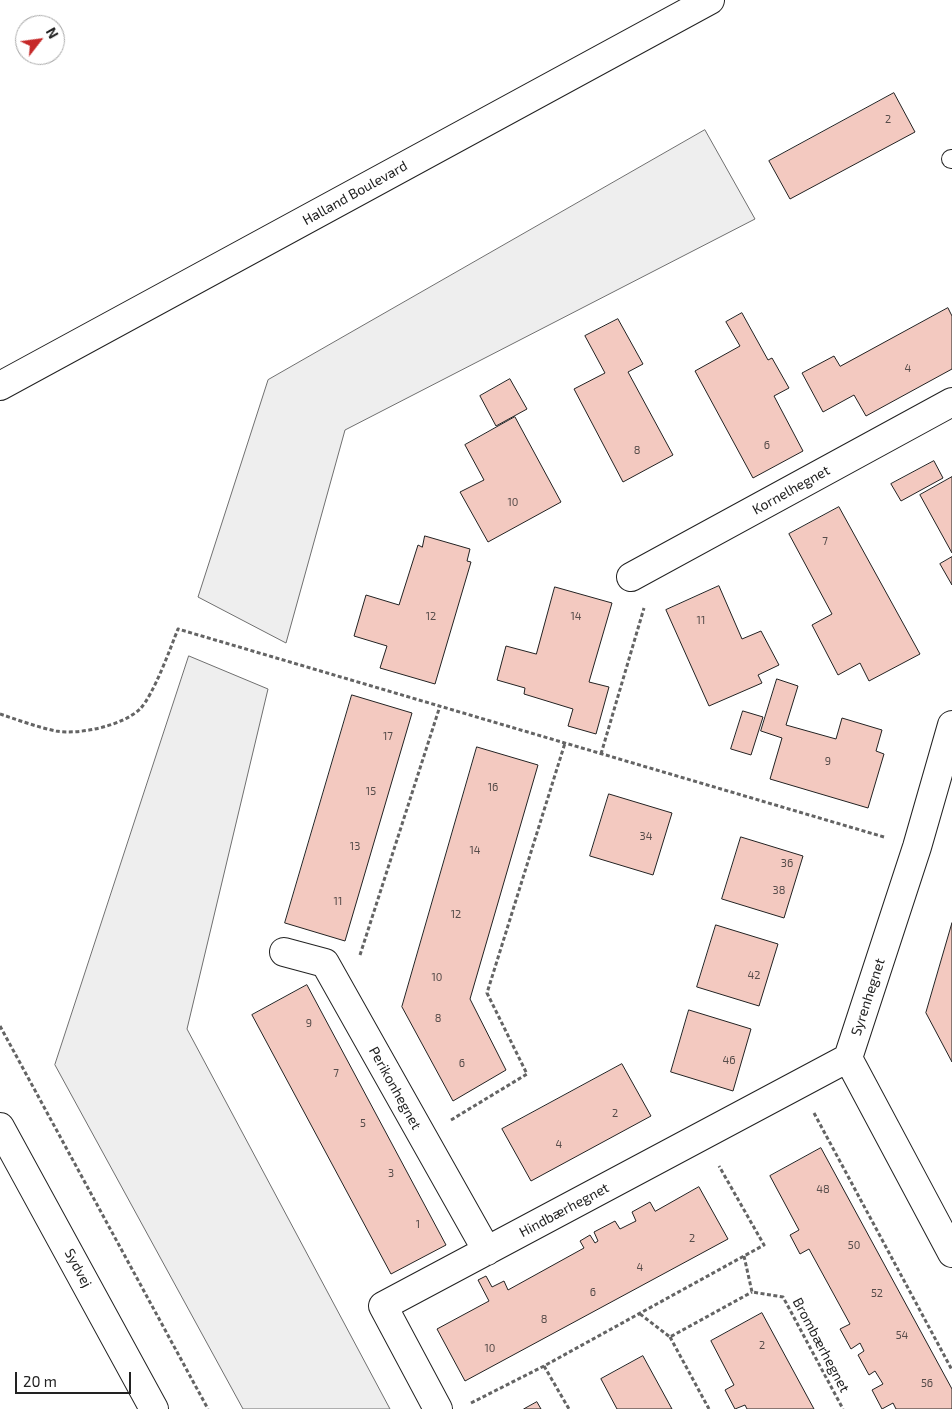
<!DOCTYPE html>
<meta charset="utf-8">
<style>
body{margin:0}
#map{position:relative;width:952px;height:1409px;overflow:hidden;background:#fff;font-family:"Exo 2",sans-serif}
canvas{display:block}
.north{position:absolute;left:15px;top:15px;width:50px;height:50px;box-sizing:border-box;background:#fff;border:1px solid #a7a7a7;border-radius:50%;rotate:60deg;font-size:14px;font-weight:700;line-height:20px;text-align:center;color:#222}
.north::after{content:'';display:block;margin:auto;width:18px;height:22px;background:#c62828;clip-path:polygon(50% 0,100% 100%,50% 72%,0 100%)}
.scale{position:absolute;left:15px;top:1372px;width:116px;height:22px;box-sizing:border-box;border:2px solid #222;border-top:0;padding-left:6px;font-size:15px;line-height:18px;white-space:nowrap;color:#222;-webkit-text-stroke:4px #fff;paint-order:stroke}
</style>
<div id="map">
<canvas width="952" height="1409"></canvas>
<div class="north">N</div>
<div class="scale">20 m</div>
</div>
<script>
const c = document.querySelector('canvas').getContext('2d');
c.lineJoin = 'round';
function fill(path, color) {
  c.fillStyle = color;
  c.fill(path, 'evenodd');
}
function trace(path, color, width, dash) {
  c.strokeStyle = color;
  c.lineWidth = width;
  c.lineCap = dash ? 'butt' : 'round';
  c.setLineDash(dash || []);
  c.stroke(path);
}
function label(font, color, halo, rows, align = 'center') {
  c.font = font + ' "Exo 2",sans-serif';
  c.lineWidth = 4;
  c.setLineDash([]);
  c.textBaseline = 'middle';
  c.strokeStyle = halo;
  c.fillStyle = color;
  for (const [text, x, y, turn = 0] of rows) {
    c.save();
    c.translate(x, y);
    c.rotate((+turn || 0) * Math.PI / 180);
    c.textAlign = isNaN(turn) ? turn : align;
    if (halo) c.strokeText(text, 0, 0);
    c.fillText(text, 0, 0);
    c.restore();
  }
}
const green = new Path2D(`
 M705,130L755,219L345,430L286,643L198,597L268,380Z
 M189,656L268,689L187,1029L390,1409H243L55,1065Z`);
const building = new Path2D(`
 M894,93L915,132L790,199L769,161Z
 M948,308L952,316V369L866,416L854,395L823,412L802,373L834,356L840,366Z
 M742,313L768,360L772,358L789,388L774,396L803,451L753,478L695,371L740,346L726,322Z
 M618,319L643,364L628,372L673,455L623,482L574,389L605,373L585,336Z
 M510,379L527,409L496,426L480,396Z
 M515,417L561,502L488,542L460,492L484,480L465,445Z
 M934,461L943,478L901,501L891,484Z
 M952,477V553L920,495Z
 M839,507L920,654L869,681L860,663L838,675L812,625L832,614L789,534Z
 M425,536L470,549L467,561L471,562L435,684L380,668L387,646L354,636L366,595L399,605L418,545L422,547Z
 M952,557V585L940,564Z
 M719,586L742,639L761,631L779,665L758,675L762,683L709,706L666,610Z
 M555,587L612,603L589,682L609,687L596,734L568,726L573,709L524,694L525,688L497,680L506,646L536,654Z
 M777,679L798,686L786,725L836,739L842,718L882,730L876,751L884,754L868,808L770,779L782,738L761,731Z
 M352,695L412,713L345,941L285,923Z
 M743,711L763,717L751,755L731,749Z
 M477,747L538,765L470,999L506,1070L453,1101L402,1007Z
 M609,794L672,813L653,875L590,856Z
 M741,837L803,856L784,918L722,899Z
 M952,923V1062L926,1013Z
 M716,925L778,944L759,1006L697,987Z
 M307,985L446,1245L391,1274L252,1015Z
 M689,1010L751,1029L733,1091L671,1072Z
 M622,1064L651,1116L531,1181L502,1129Z
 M821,1148L952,1389V1409H896L893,1403L882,1409L872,1390L883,1384L875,1371L869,1375L858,1355L864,1351L860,1343L851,1349L840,1329L850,1324L809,1249L800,1254L790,1235L799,1230L770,1176Z
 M699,1187L728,1239L465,1381L437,1329L489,1301L478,1280L486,1276L492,1287L504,1281L508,1290L584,1248L580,1241L590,1235L595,1243L598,1241L594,1232L615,1221L620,1229L636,1221L632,1212L650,1202L655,1211Z
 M762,1313L814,1409H747L745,1405L735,1409L725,1390L734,1385L711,1341Z
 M643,1356L672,1409H617L601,1379Z
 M537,1402L541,1409H524Z`);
const path = new Path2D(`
 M0,714C18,720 37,727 56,731C79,735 122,726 140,709C154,694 170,649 178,629L884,837
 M601,754L644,608
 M360,955L440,706
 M0,1026L208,1409
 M814,1113L952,1370
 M451,1120L527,1074L487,993L565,743
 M744,1256L752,1292L783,1297L843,1409
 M640,1314L670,1337L752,1292
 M670,1337L709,1409
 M544,1366L569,1409
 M471,1403L544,1366L764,1245L719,1166`);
const lane = new Path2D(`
 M951,159H952`);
const street = new Path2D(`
 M631,577L952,402
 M952,725L917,847L848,1058L952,1253
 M284,952L325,963L487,1251
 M438,1409L383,1306L848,1058`);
const secondary = new Path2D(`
 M0,386L710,0
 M0,1127L154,1409`);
const numberNames = [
 ["2",888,119],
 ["4",908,368],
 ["6",767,445],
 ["8",637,450],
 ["10",513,502],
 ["7",825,541],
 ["12",431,616],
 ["14",576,616],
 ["11",701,620],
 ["17",388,736],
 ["9",828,761],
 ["16",493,787],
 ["15",371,791],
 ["34",646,836],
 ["13",355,846],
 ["14",475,850],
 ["36",787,863],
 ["38",779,890],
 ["11",338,901],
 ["12",456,914],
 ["42",754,975],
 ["10",437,977],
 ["8",438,1018],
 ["9",309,1023],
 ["46",729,1060],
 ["6",462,1063],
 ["7",336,1073],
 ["2",615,1113],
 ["5",363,1123],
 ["4",559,1144],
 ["3",391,1173],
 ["48",823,1189],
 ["1",418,1224],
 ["2",692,1238],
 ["50",854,1245],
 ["4",640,1267],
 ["6",593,1292],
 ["52",877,1293],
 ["8",544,1319],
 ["54",902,1335],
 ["2",762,1345],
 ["10",490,1348],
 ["56",927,1383]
];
const streetNames = [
 ["Halland Boulevard",355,193,-29],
 ["Kornelhegnet",791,490,-29],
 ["Syrenhegnet",868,997,-72],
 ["Perikonhegnet",395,1088,61],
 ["Hindbærhegnet",564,1210,-28],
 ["Sydvej",78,1268,62],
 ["Brombærhegnet",821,1345,62]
];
fill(green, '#eee');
trace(green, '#6f6f6f', 1);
fill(building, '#f3c9c0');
trace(building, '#222', 1);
trace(lane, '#222', 20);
trace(street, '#222', 30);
trace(secondary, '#222', 30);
trace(path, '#646464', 3, [4, 2.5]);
trace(lane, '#fff', 18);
trace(street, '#fff', 28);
trace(secondary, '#fff', 28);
label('11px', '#564c4a', null, numberNames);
label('14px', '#222', '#fff', streetNames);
</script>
